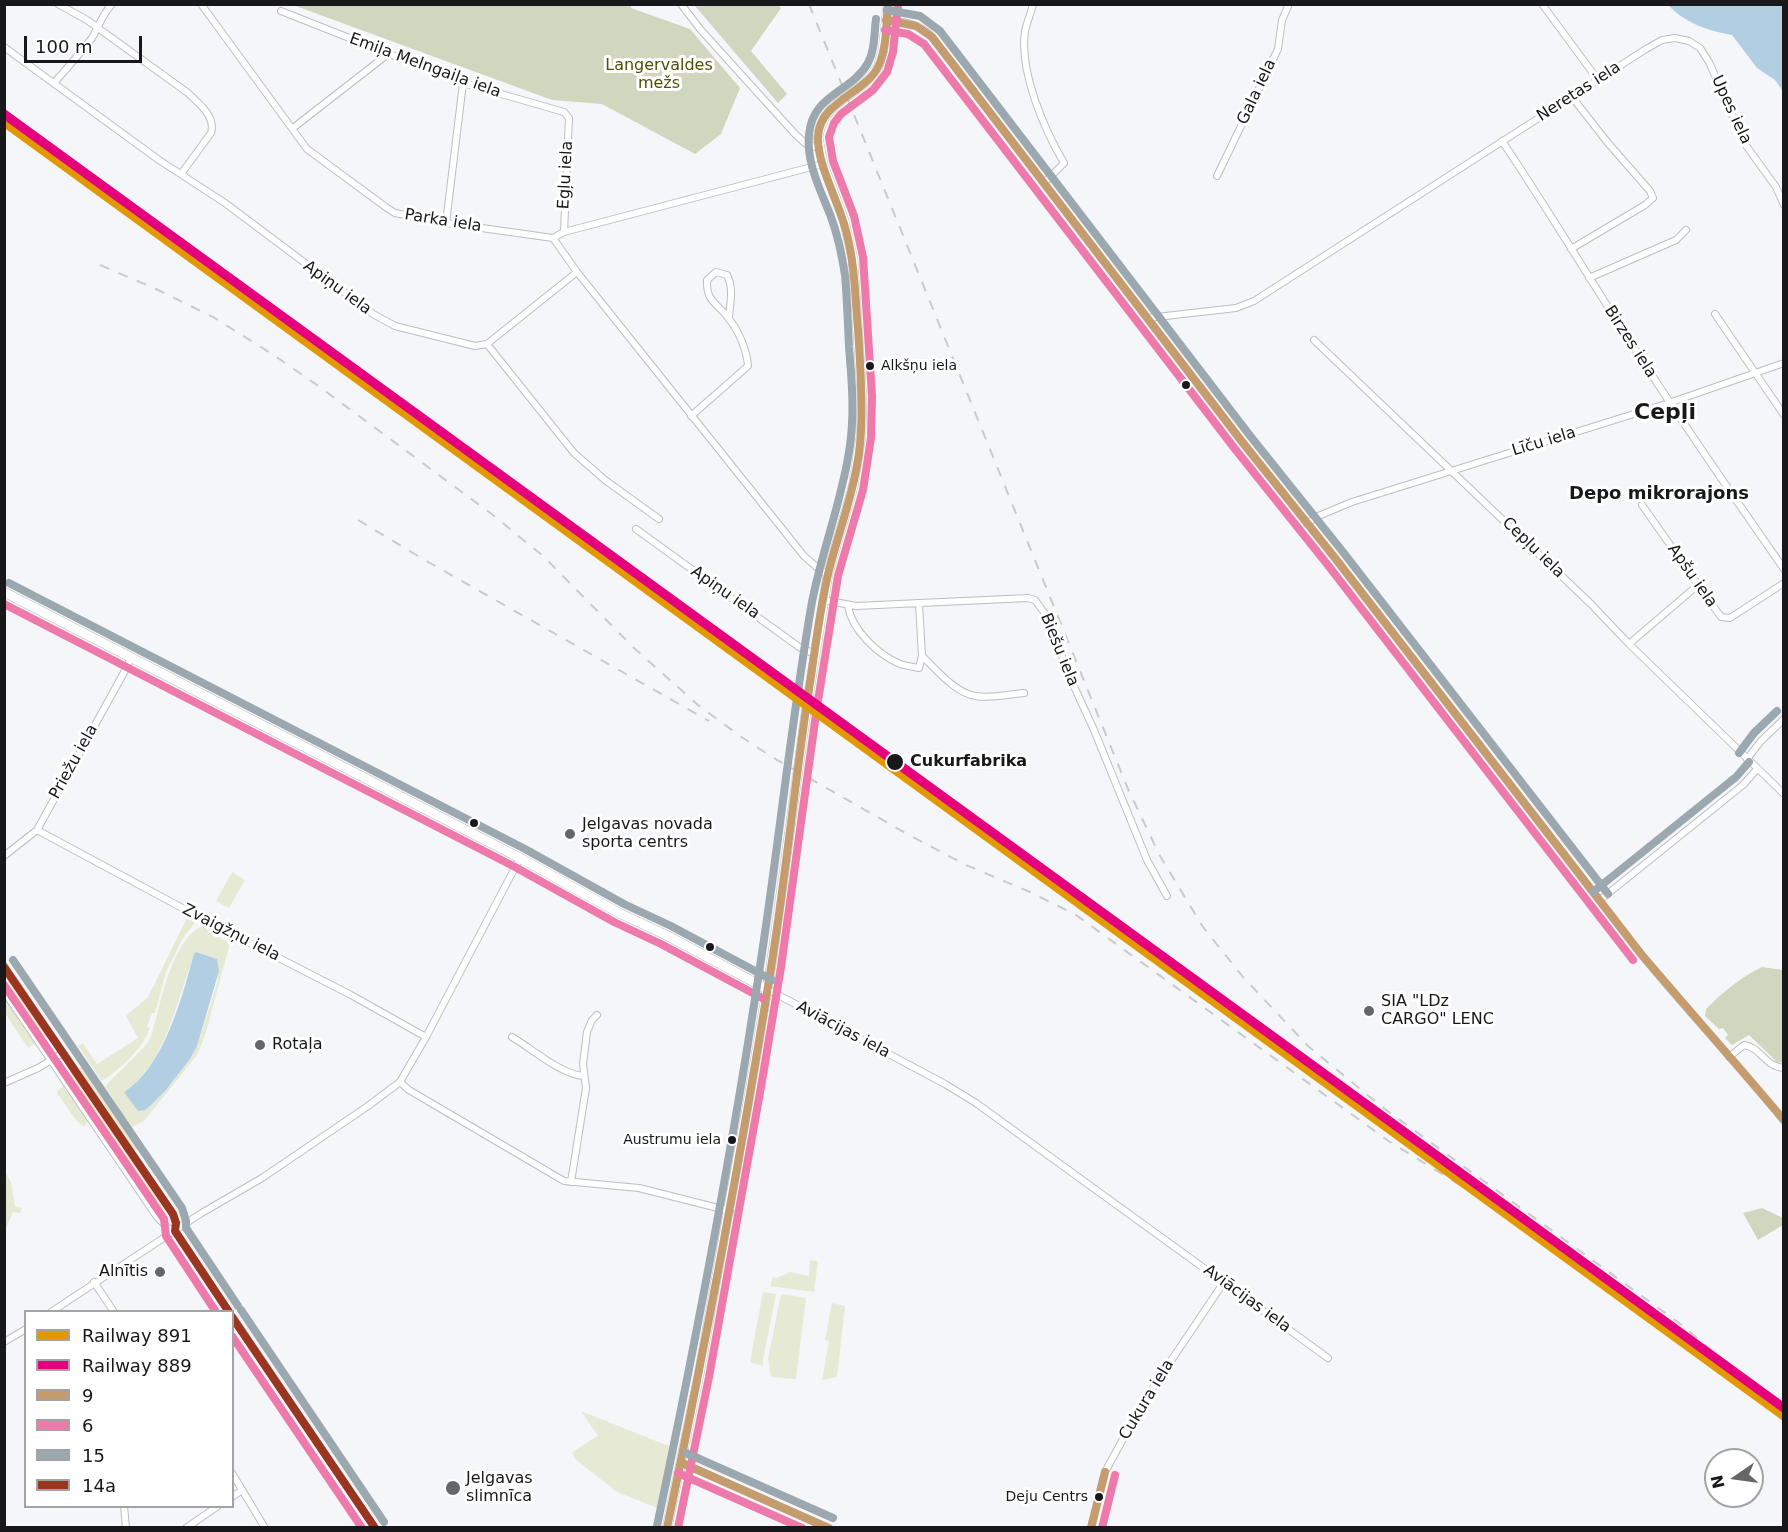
<!DOCTYPE html>
<meta charset="utf-8">
<style>
body{margin:0}
#map{position:relative;width:1788px;height:1532px;overflow:hidden;background:#f5f6fa;font-family:"DejaVu Sans",sans-serif}
canvas{display:block}
.frame{position:absolute;inset:0;border:6px solid #18181a;pointer-events:none}
.legend{position:absolute;left:24px;top:1310px;width:210px;height:198px;box-sizing:border-box;background:#fff;border:2px solid #a3a3a3;margin:0;padding:8px 10px;list-style:none;font-size:18px;color:#18181a}
.legend li{display:flex;align-items:center;gap:12px;height:30px}
.legend b{width:30px;border:2px solid #a3a3a3}
.north{position:absolute;left:1704px;top:1448px;width:60px;height:60px;box-sizing:border-box;background:#fff;border:2px solid #a3a3a3;border-radius:50%;rotate:257deg;font-size:16px;font-weight:700;line-height:24px;text-align:center;color:#18181a}
.north::after{content:'';display:block;margin:auto;width:21px;height:27px;background:#656668;clip-path:polygon(50% 0,100% 100%,50% 72%,0 100%)}
.scale{position:absolute;left:24px;top:36px;width:118px;height:27px;box-sizing:border-box;border:3px solid #18181a;border-top:0;padding-left:8px;font-size:18px;line-height:21px;white-space:nowrap;color:#18181a;-webkit-text-stroke:4px #fff;paint-order:stroke}
</style>
<div id="map">
<canvas width="1788" height="1532"></canvas>
<div class="frame"></div>
<ul class="legend">
<li><b style="height:8px;background:#e19803"></b>Railway 891</li>
<li><b style="height:8px;background:#e5007d"></b>Railway 889</li>
<li><b style="height:8px;background:#c59c6d"></b>9</li>
<li><b style="height:8px;background:#ed7aaa"></b>6</li>
<li><b style="height:8px;background:#9ca8af"></b>15</li>
<li><b style="height:8px;background:#9a3520"></b>14a</li>
</ul>
<div class="north">N</div>
<div class="scale">100 m</div>
</div>
<script>
const c = document.querySelector('canvas').getContext('2d');
c.lineJoin = 'round';
function fill(path, color) {
  c.fillStyle = color;
  c.fill(path, 'evenodd');
}
function trace(path, color, width, dash) {
  c.strokeStyle = color;
  c.lineWidth = width;
  c.lineCap = dash ? 'butt' : 'round';
  c.setLineDash(dash || []);
  c.stroke(path);
}
function label(font, color, halo, rows, align = 'center') {
  c.font = font + ' "DejaVu Sans",sans-serif';
  c.lineWidth = 6;
  c.setLineDash([]);
  c.textBaseline = 'middle';
  c.strokeStyle = halo;
  c.fillStyle = color;
  for (const [text, x, y, turn = 0] of rows) {
    c.save();
    c.translate(x, y);
    c.rotate((+turn || 0) * Math.PI / 180);
    c.textAlign = isNaN(turn) ? turn : align;
    if (halo) c.strokeText(text, 0, 0);
    c.fillText(text, 0, 0);
    c.restore();
  }
}
const green = new Path2D(`
 M232,872L245,880L229,908L216,901Z
 M189,914L197,920L183,938L166,972L155,1013H152L147,1027L150,1028C142,1050 121,1068 102,1081L78,1046L83,1043L97,1064L138,1038L126,1016L148,997Z
 M202,926L207,928L208,932L230,943L205,1036L197,1055L144,1121L131,1128L105,1086L146,1045L151,1037C161,1005 170,942 202,926ZM196,952L217,959L218,980L197,1046L190,1059L166,1090L151,1105L124,1092C168,1063 176,997 196,952Z
 M10,980L49,1038L45,1037L41,1039L4,984Z
 M4,997L35,1043L28,1048L5,1013Z
 M86,1063C105,1092 121,1121 140,1148L134,1150L131,1147L77,1070Z
 M73,1072L167,1213L161,1208L156,1209L70,1082L73,1080L70,1073Z
 M65,1085L68,1087V1092L88,1121L84,1127L75,1119L57,1093V1091Z
 M5,1171L11,1182L15,1206L22,1208L20,1213L13,1212L5,1231Z
 M810,1260L818,1261L814,1292L770,1286L773,1277L777,1278L790,1272L809,1276Z
 M763,1292L776,1294L763,1360V1366L750,1362Z
 M781,1294L806,1298L796,1379L771,1377L768,1359Z
 M832,1303L845,1306L837,1377L822,1380L829,1341L825,1340Z
 M581,1411L676,1449L662,1510L617,1492L575,1459L572,1452L598,1436Z`);
const forest = new Path2D(`
 M293,5H631V8L690,29L740,88L721,134L695,154L602,104L552,100Z
 M700,5L777,4L781,8L751,51L787,94L778,103L695,6Z
 M1762,967L1783,970V1063L1777,1062L1749,1035L1732,1045L1725,1038L1728,1035L1723,1028L1719,1029L1705,1016L1706,1009C1722,993 1741,977 1762,967Z
 M1762,1208L1783,1218V1225L1758,1240L1743,1213Z`);
const water = new Path2D(`
 M1668,5H1783V91L1775,80L1757,68L1732,35C1706,30 1687,24 1668,5Z
 M196,952L217,959L219,971L197,1046L190,1059L166,1090L151,1105L145,1110L138,1111L124,1092C164,1067 182,997 194,954Z`);
const minor = new Path2D(`
 M58,4L87,20L188,93C199,104 216,116 211,133L181,174
 M201,4L307,149L387,208L395,213L446,223L553,238L577,272L804,556L820,570L828,574
 M681,4L700,29L795,134L806,144L819,148
 M1033,4C1031,13 1027,22 1025,31C1019,71 1044,129 1064,163L1044,183
 M1542,4L1598,80
 M281,11L463,83L564,112L569,118L564,232
 M886,20C904,22 919,23 932,37L1243,443L1335,558L1641,954C1687,1011 1739,1064 1784,1121
 M4,47L159,160L225,203L373,314L395,326L475,346L487,344
 M54,83C67,68 80,54 92,38C99,26 102,15 112,4
 M293,128L388,54
 M1502,141C1548,209 1590,280 1635,349C1683,424 1733,496 1784,569
 M1217,176L1278,49L1282,20L1289,4
 M446,223L463,83
 M553,238L564,232L823,164
 M1571,249L1645,205L1653,198L1650,191L1608,143L1572,97
 M1589,278L1676,240L1686,230
 M1715,314L1784,415
 M1148,318L1236,308L1254,301L1646,49L1662,40L1675,38L1689,41L1700,48L1709,62L1745,144L1776,187L1784,205
 M1314,340L1591,604L1629,644L1784,794
 M487,344L574,453L605,480L659,519
 M487,344L577,272
 M691,416L748,366C747,351 739,331 729,319C718,303 706,303 707,280L716,272L727,275C734,288 730,303 729,318
 M1642,505L1721,617L1730,618L1784,583
 M1307,524L1316,517L1352,502L1669,403L1784,363
 M636,529L799,647L815,654
 M824,600L856,606L1028,598L1035,600L1046,615L1072,682L1094,730L1147,860L1167,896
 M919,603L922,656C937,670 955,693 976,696C989,699 1011,694 1024,693
 M848,606C852,630 877,654 900,664C906,666 913,667 919,668L922,656
 M1629,644L1698,585
 M1747,759L1761,741L1784,719
 M37,830L201,918L351,995L426,1037
 M4,856L37,830L127,667L131,657
 M1600,900L1743,785L1757,769
 M4,966L173,1214L176,1223L175,1231
 M767,989L945,1084L976,1103L1328,1358
 M4,991L157,1217L168,1228L175,1231L229,1312
 M512,1037C532,1049 561,1074 583,1076
 M1729,1057L1744,1045C1761,1047 1765,1067 1784,1068
 M400,1082L409,1090L564,1181L639,1188L730,1211
 M4,1083L38,1068L63,1053
 M571,1182L586,1088L583,1064L587,1032L592,1020L597,1015
 M94,1282L114,1312
 M51,1312L200,1214L262,1178L368,1106L400,1082L426,1037L520,858
 M232,1316L375,1528
 M4,1342L26,1329
 M682,1463L829,1528
 M232,1473L265,1528
 M232,1497L242,1490
 M124,1506L126,1528
 M186,1528L218,1506
 M1091,1528L1105,1472L1123,1439L1148,1395L1224,1282`);
const secondary = new Path2D(`
 M4,592L520,858L619,913L666,935L767,989
 M667,1528L699,1375L751,1085L771,966L807,705L828,574L853,487L861,436L862,397L853,259L844,220L823,164L818,137L820,128L825,117L834,106L866,82L878,67L883,50L888,4`);
const rail = new Path2D(`
 M809,4L1128,789L1160,856L1203,927L1243,977L1308,1046L1382,1107L1679,1323L1752,1384
 M100,265L156,289L213,317L272,354L317,385L493,515L522,539L542,555L634,648L698,705L740,736L772,757L909,835L966,865L1030,892L1076,915L1390,1142L1509,1215
 M358,520L423,559L709,721`);
const bus1 = new Path2D(`
 M886,20L916,26L932,37L1243,443L1335,558L1641,954L1784,1120
 M682,1463L828,1528
 M667,1528C706,1342 741,1155 771,968C785,880 794,791 807,702C814,660 819,611 829,570C841,524 859,479 861,431C863,397 860,363 858,329C855,297 855,266 847,235C841,205 817,166 818,137C819,102 864,94 878,67C887,49 886,24 888,4
 M1091,1528L1105,1472`);
const bus2 = new Path2D(`
 M885,30L908,34L924,44L1235,449L1327,564L1633,960
 M4,604L515,867L614,922L661,944L762,998
 M4,985L164,1219L166,1236L216,1312
 M232,1336L362,1528
 M678,1473L802,1528
 M678,1528L709,1377L761,1087L781,967L817,707L838,576L863,490L871,438L872,396L863,257L854,216L833,161L829,137L834,123L841,114L873,90L887,72L893,52L898,5
 M1102,1528L1115,1475`);
const bus3 = new Path2D(`
 M887,10L920,16L940,31L1251,437L1343,552L1608,894
 M9,583L525,849L624,904L671,926L772,980
 M1739,753L1754,733L1777,711
 M1593,892L1736,777L1749,762
 M13,960L182,1208L186,1221V1228L238,1306
 M241,1310L384,1522
 M686,1453L833,1518
 M657,1526C696,1340 732,1153 760,966C779,844 791,722 812,602C822,551 841,503 849,452C855,417 852,382 849,347C848,323 847,299 845,275C842,255 838,236 831,217C821,191 806,163 809,135C812,94 851,93 868,63C875,50 874,34 876,19`);
const bus4 = new Path2D(`
 M4,967L173,1214L176,1223L175,1231L229,1312
 M232,1317L375,1528`);
const rail1 = new Path2D(`
 M4,122L1784,1416`);
const rail2 = new Path2D(`
 M4,114L1784,1408`);
const markers = [
 [870,366,5,"#18181a"],
 [1186,385,5,"#18181a"],
 [895,762,9,"#18181a"],
 [474,823,5,"#18181a"],
 [570,834,6,"#656668"],
 [710,947,5,"#18181a"],
 [1369,1011,6,"#656668"],
 [260,1045,6,"#656668"],
 [732,1140,5,"#18181a"],
 [160,1272,6,"#656668"],
 [453,1488,8,"#656668"],
 [1099,1497,5,"#18181a"]
];
const busNames = [
 ["Alkšņu iela",881,366,"left"],
 ["Austrumu iela",721,1140],
 ["Deju Centrs",1088,1497]
];
const streetNames = [
 ["Emiļa Melngaiļa iela",425,66,20],
 ["Gala iela",1257,92,-65],
 ["Neretas iela",1579,92,-33],
 ["Upes iela",1731,110,65],
 ["Egļu iela",566,175,-87],
 ["Parka iela",443,221,9],
 ["Apiņu iela",337,288,36],
 ["Birzes iela",1630,342,57],
 ["Līču iela",1544,442,-17],
 ["Cepļu iela",1533,548,44],
 ["Apšu iela",1692,576,55],
 ["Apiņu iela",725,593,35],
 ["Biešu iela",1059,650,68],
 ["Priežu iela",74,762,-61],
 ["Zvaigžņu iela",231,933,27],
 ["Aviācijas iela",843,1030,28],
 ["Aviācijas iela",1247,1299,36],
 ["Cukura iela",1147,1400,-59]
];
const parkNames = [
 ["Langervaldes",659,66],
 ["mežs",659,84]
];
const stopNames = [
 ["Cukurfabrika",910,762]
];
const poiNames = [
 ["Jelgavas novada",582,825],
 ["sporta centrs",582,843],
 ["SIA \"LDz",1381,1002],
 ["CARGO\" LENC",1381,1020],
 ["Rotaļa",272,1045],
 ["Alnītis",148,1272,"right"],
 ["Jelgavas",466,1479],
 ["slimnīca",466,1497]
];
const neighbourhoodNames = [
 ["Depo mikrorajons",1659,494]
];
const districtNames = [
 ["Cepļi",1665,413]
];
fill(green, '#e6ead4');
fill(forest, '#d1d6bf');
fill(water, '#b1cee3');
trace(minor, '#bdbec1', 8);
trace(secondary, '#bdbec1', 10);
trace(minor, '#fefefe', 6);
trace(secondary, '#fefefe', 9);
trace(rail, '#cacacb', 2, [10, 10]);
trace(bus1, '#c59c6d', 8);
trace(bus2, '#ed7aaa', 8);
trace(bus3, '#9ca8af', 8);
trace(bus4, '#9a3520', 8);
trace(rail1, '#e19803', 9);
trace(rail2, '#e5007d', 9);
for (const [x, y, r, color] of markers) {
  const dot = new Path2D();
  dot.arc(x, y, r, 0, 2 * Math.PI);
  c.fillStyle = color;
  c.fill(dot);
  trace(dot, '#fff', 2);
}
label('14px', '#18181a', '#fff', busNames, 'right');
label('16px', '#18181a', '#fff', streetNames);
label('16px', '#495108', '#fff', parkNames);
label('bold 16px', '#18181a', '#fff', stopNames, 'left');
label('16px', '#18181a', '#fff', poiNames, 'left');
label('bold 18px', '#18181a', '#fff', neighbourhoodNames);
label('bold 22px', '#18181a', '#fff', districtNames);
</script>
